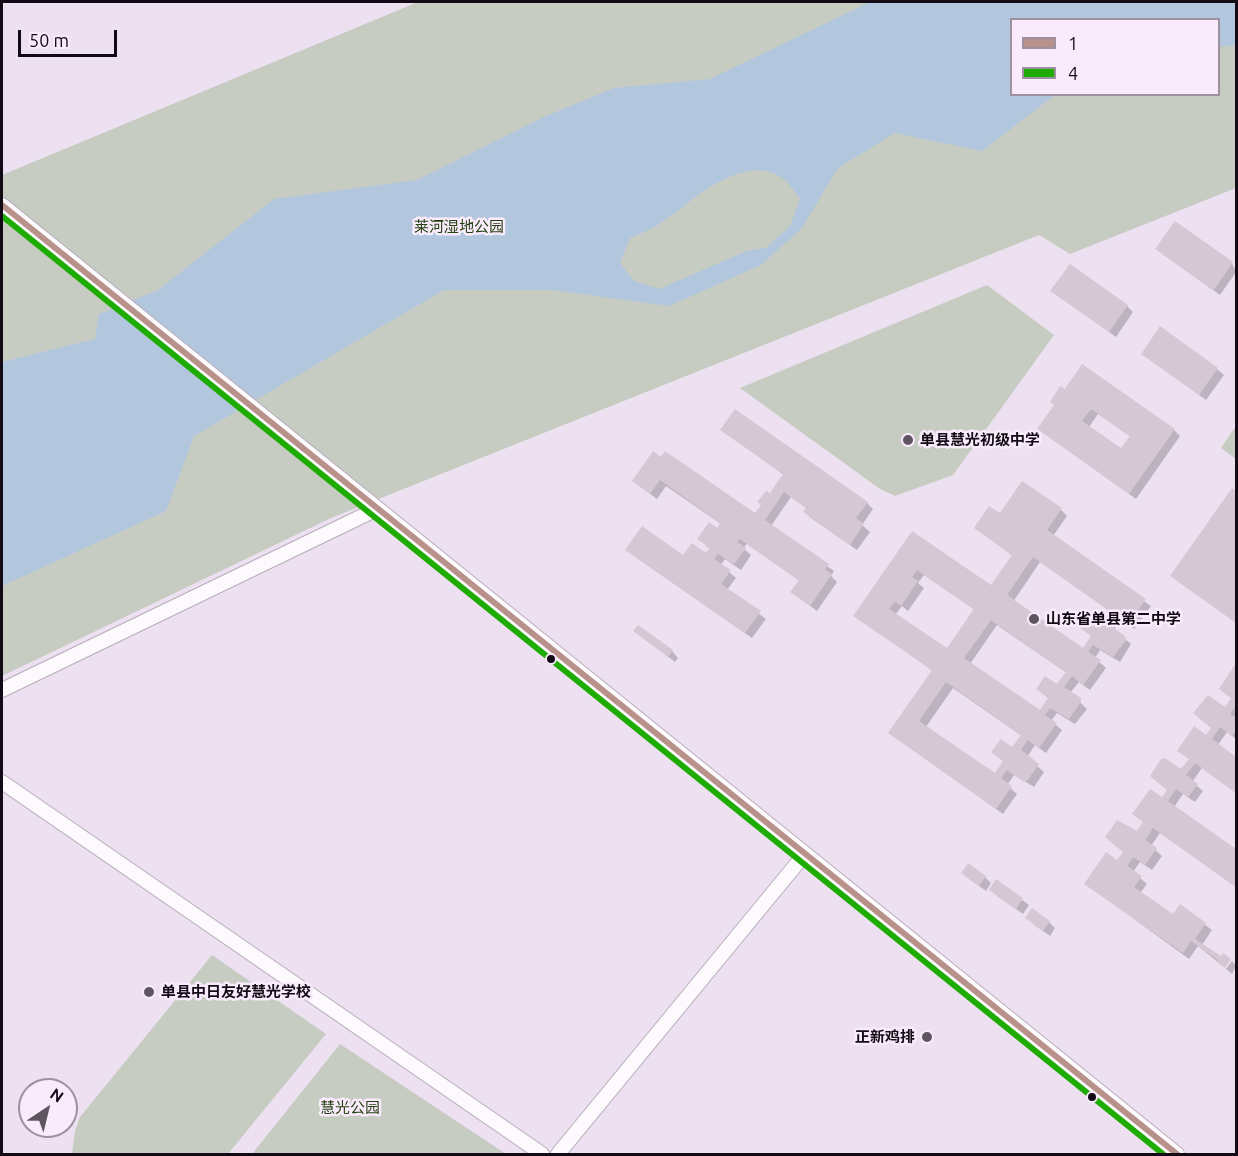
<!DOCTYPE html>
<meta charset="utf-8">
<style>
body{margin:0}
#map{position:relative;width:1238px;height:1156px;overflow:hidden;background:#ede0f0;font-family:Ubuntu,sans-serif}
canvas{display:block}
.frame{position:absolute;inset:0;border:3px solid #120a14;pointer-events:none}
.legend{position:absolute;left:1010px;top:18px;width:210px;height:78px;box-sizing:border-box;background:#f9eafc;border:2px solid #9d909f;margin:0;padding:8px 10px;list-style:none;font-size:18px;color:#120a14}
.legend li{display:flex;align-items:center;gap:12px;height:30px}
.legend b{width:30px;border:2px solid #9d909f}
.north{position:absolute;left:18px;top:1078px;width:60px;height:60px;box-sizing:border-box;background:#f9eafc;border:2px solid #9d909f;border-radius:50%;rotate:35deg;font-size:16px;font-weight:700;line-height:24px;text-align:center;color:#120a14}
.north::after{content:'';display:block;margin:auto;width:21px;height:27px;background:#5f5561;clip-path:polygon(50% 0,100% 100%,50% 72%,0 100%)}
.scale{position:absolute;left:18px;top:30px;width:99px;height:27px;box-sizing:border-box;border:3px solid #120a14;border-top:0;padding-left:8px;font-size:18px;line-height:21px;white-space:nowrap;color:#120a14;-webkit-text-stroke:4px #f9eafc;paint-order:stroke}
</style>
<div id="map">
<canvas width="1238" height="1156"></canvas>
<div class="frame"></div>
<ul class="legend">
<li><b style="height:8px;background:#b9918b"></b>1</li>
<li><b style="height:8px;background:#1eac02"></b>4</li>
</ul>
<div class="north">N</div>
<div class="scale">50 m</div>
</div>
<script>
const c = document.querySelector('canvas').getContext('2d');
c.lineJoin = 'round';
function fill(path, color) {
  c.fillStyle = color;
  c.fill(path, 'evenodd');
}
function trace(path, color, width, dash) {
  c.strokeStyle = color;
  c.lineWidth = width;
  c.lineCap = dash ? 'butt' : 'round';
  c.setLineDash(dash || []);
  c.stroke(path);
}
function label(font, color, halo, rows, align = 'center') {
  c.font = font + ' Ubuntu,"Noto Sans SC",sans-serif';
  c.lineWidth = 5;
  c.setLineDash([]);
  c.textBaseline = 'middle';
  c.strokeStyle = halo;
  c.fillStyle = color;
  for (const [text, x, y, turn = 0] of rows) {
    c.save();
    c.translate(x, y);
    c.rotate((+turn || 0) * Math.PI / 180);
    c.textAlign = isNaN(turn) ? turn : align;
    if (halo) c.strokeText(text, 0, 0);
    c.fillText(text, 0, 0);
    c.restore();
  }
}
const green = new Path2D(`
 M418,2H1236V188L1070,254L1039,235L331,518L2,676V175ZM1012,20H1218V94H1012Z
 M987,285L1054,335L953,475L895,496L880,489L740,388Z
 M1236,426V459L1221,448Z
 M212,955L326,1034L228,1154H72L75,1131L80,1117Z
 M340,1044L506,1154H252Z`);
const water = new Path2D(`
 M870,2H1236V45L1219,47L1218,20H1012V94L1055,95L982,151L895,133L838,168L802,228L761,265L669,306L552,290H444L194,436L166,511L2,586V362L95,339L99,314L158,290L274,199L417,180L546,116L614,88L710,79ZM758,170C780,172 788,181 800,199L790,226L766,248L749,250L659,289L634,281L620,263L630,238C642,233 654,228 664,221C695,199 719,173 758,170Z`);
const shadow = new Path2D(`
 M1164,255L1232,263L1236,272L1220,295Z
 M1052,291L1127,306L1133,312L1116,337Z
 M1143,354L1217,369L1224,375L1206,400Z
 M1061,388L1174,430L1180,436L1136,499L1039,429L1055,405ZM1098,414L1131,437L1121,451L1089,427Z
 M722,430L867,503L873,509L862,525L870,532L857,550L811,518L805,512L808,509L791,497L771,526L834,571L831,576L837,582L817,611L792,592L800,581L747,544L743,548L751,555L741,570L725,559L721,565L736,578L727,590L766,619L752,638L634,556L707,555L711,549L705,545L721,524L666,486L657,499L633,481L653,453L755,515L770,495L784,475Z
 M1232,490L1236,493V623L1172,575Z
 M1061,510L1067,516L1053,536L1151,606L1134,629L1121,620L1114,630L1131,644L1120,662L1100,650L1095,658L1106,668L1090,690L1079,682L1070,693L1087,709L1075,724L1057,713L1051,721L1062,730L1046,753L1035,745L1027,757L1044,772L1034,787L1014,775L1007,785L1017,794L1003,814L890,733L933,671L855,616L913,533L991,588L1013,556L976,528L1000,516ZM1040,562L1110,611L1100,624L1081,627L1092,637L1083,650L1013,602ZM924,575L975,610L947,650L895,615L902,606L908,611L924,588L918,583ZM997,625L1067,673L1057,686L1038,689L1049,699L1040,712L970,664ZM953,688L1022,736L1013,749L993,752L1004,762L995,775L926,727Z
 M635,631L672,651L678,658L675,662Z
 M1236,666V739L1227,732L1218,745L1236,758V793L1202,768L1192,782L1203,791L1195,802L1183,794L1174,807L1236,851V887L1160,833L1151,846L1162,856L1152,870L1140,862L1133,872L1147,884L1140,893L1173,916L1180,906L1212,930L1202,945L1221,958L1229,959L1224,967L1198,946L1189,959L1086,884L1117,863L1162,800L1190,760L1179,751L1206,737L1212,728L1195,713L1208,696L1225,709L1232,699L1221,689Z
 M985,877L991,883L986,891L969,879Z
 M997,881L1029,905L1023,914L997,896Z
 M1049,922L1055,928L1050,936L1033,924Z
 M1232,961L1236,966L1232,974L1226,969Z`);
const building = new Path2D(`
 M1175,221L1233,262L1214,290L1155,249Z
 M1070,264L1128,305L1109,332L1050,291Z
 M1160,326L1218,368L1199,395L1141,354Z
 M1082,364L1175,429L1129,494L1037,429L1054,405L1050,402L1060,386L1065,389ZM1091,409L1130,436L1121,448L1082,421Z
 M735,409L868,502L856,518L864,524L850,545L803,512L806,508L784,492L765,520L829,564L825,570L832,574L810,606L790,592L799,580L740,539L737,542L746,548L734,564L718,554L714,559L731,570L721,584L761,611L745,633L625,550L642,526L683,555L692,543L706,553L710,548L697,539L709,522L717,528L720,523L660,480L650,494L632,481L653,451L661,457L665,451L755,513L761,505L757,502L766,491L770,493L783,474L720,430Z
 M1022,481L1062,508L1047,530L1146,599L1128,624L1115,615L1108,624L1125,636L1126,640L1113,657L1093,645L1088,652L1101,660L1083,685L1072,676L1064,687L1081,698V702L1069,719L1050,708L1045,715L1057,723L1039,748L1028,740L1021,750L1039,764L1027,781L1024,782L1007,770L1001,778L1012,786L996,809L888,733L932,670L853,616L912,531L991,585L1012,555L974,528L989,506L1000,513ZM1033,557L1108,610L1100,622L1088,614L1079,627L1091,636L1083,648L1007,595ZM917,570L974,609L947,648L889,609L895,601L901,606L918,581L912,577ZM991,620L1066,672L1057,684L1045,676L1036,689L1048,698L1040,710L964,658ZM946,682L1021,735L1012,747L1001,739L991,752L1003,761L995,773L919,721Z
 M1232,488L1236,491V623L1170,576Z
 M638,625L673,650L668,657L633,631Z
 M1236,663V705L1230,714L1236,718V730L1232,736L1220,727L1212,739L1236,757V793L1195,763L1186,775L1198,784L1188,797L1176,789L1168,801L1236,849V887L1153,828L1145,840L1157,848L1145,865L1133,857L1127,866L1142,876L1134,887L1173,914L1180,904L1206,923L1195,939L1221,956L1223,953L1231,959L1225,968L1217,962L1218,960L1191,941L1183,953L1084,884L1106,852L1117,860L1123,852L1105,837L1117,820L1137,831L1143,822L1132,814L1150,789L1162,797L1167,790L1150,776L1161,759L1165,758L1181,769L1189,759L1177,751L1194,726L1206,735L1211,728L1193,713L1208,695L1225,707L1231,698L1219,689Z
 M968,863L986,876L979,886L961,873Z
 M996,879L1023,898L1016,909L989,890Z
 M1032,908L1050,921L1043,931L1025,918Z`);
const minor = new Path2D(`
 M2,205L1177,1154
 M2,690L377,509
 M2,782L542,1154
 M558,1154L804,855`);
const bus1 = new Path2D(`
 M2,205L1177,1154`);
const bus2 = new Path2D(`
 M2,216L1163,1154`);
const markers = [
 [908,440,6,"#5f5561"],
 [1034,619,6,"#5f5561"],
 [551,659,5,"#120a14"],
 [149,992,6,"#5f5561"],
 [927,1037,6,"#5f5561"],
 [1092,1097,5,"#120a14"]
];
const parkNames = [
 ["莱河湿地公园",459,227],
 ["慧光公园",350,1108]
];
const poiNames = [
 ["单县慧光初级中学",920,440],
 ["山东省单县第二中学",1046,619],
 ["单县中日友好慧光学校",161,992],
 ["正新鸡排",915,1037,"right"]
];
fill(green, '#c6ccc2');
fill(water, '#b2c7de');
fill(shadow, '#0003');
fill(building, '#d5c8d4');
trace(minor, '#b7adba', 16);
trace(minor, '#fcfafd', 14);
trace(bus1, '#b9918b', 6);
trace(bus2, '#1eac02', 6);
for (const [x, y, r, color] of markers) {
  const dot = new Path2D();
  dot.arc(x, y, r, 0, 2 * Math.PI);
  c.fillStyle = color;
  c.fill(dot);
  trace(dot, '#f9eafc', 2);
}
label('15px', '#244210', '#f9eafc', parkNames);
label('bold 15px', '#120a14', '#f9eafc', poiNames, 'left');
</script>
